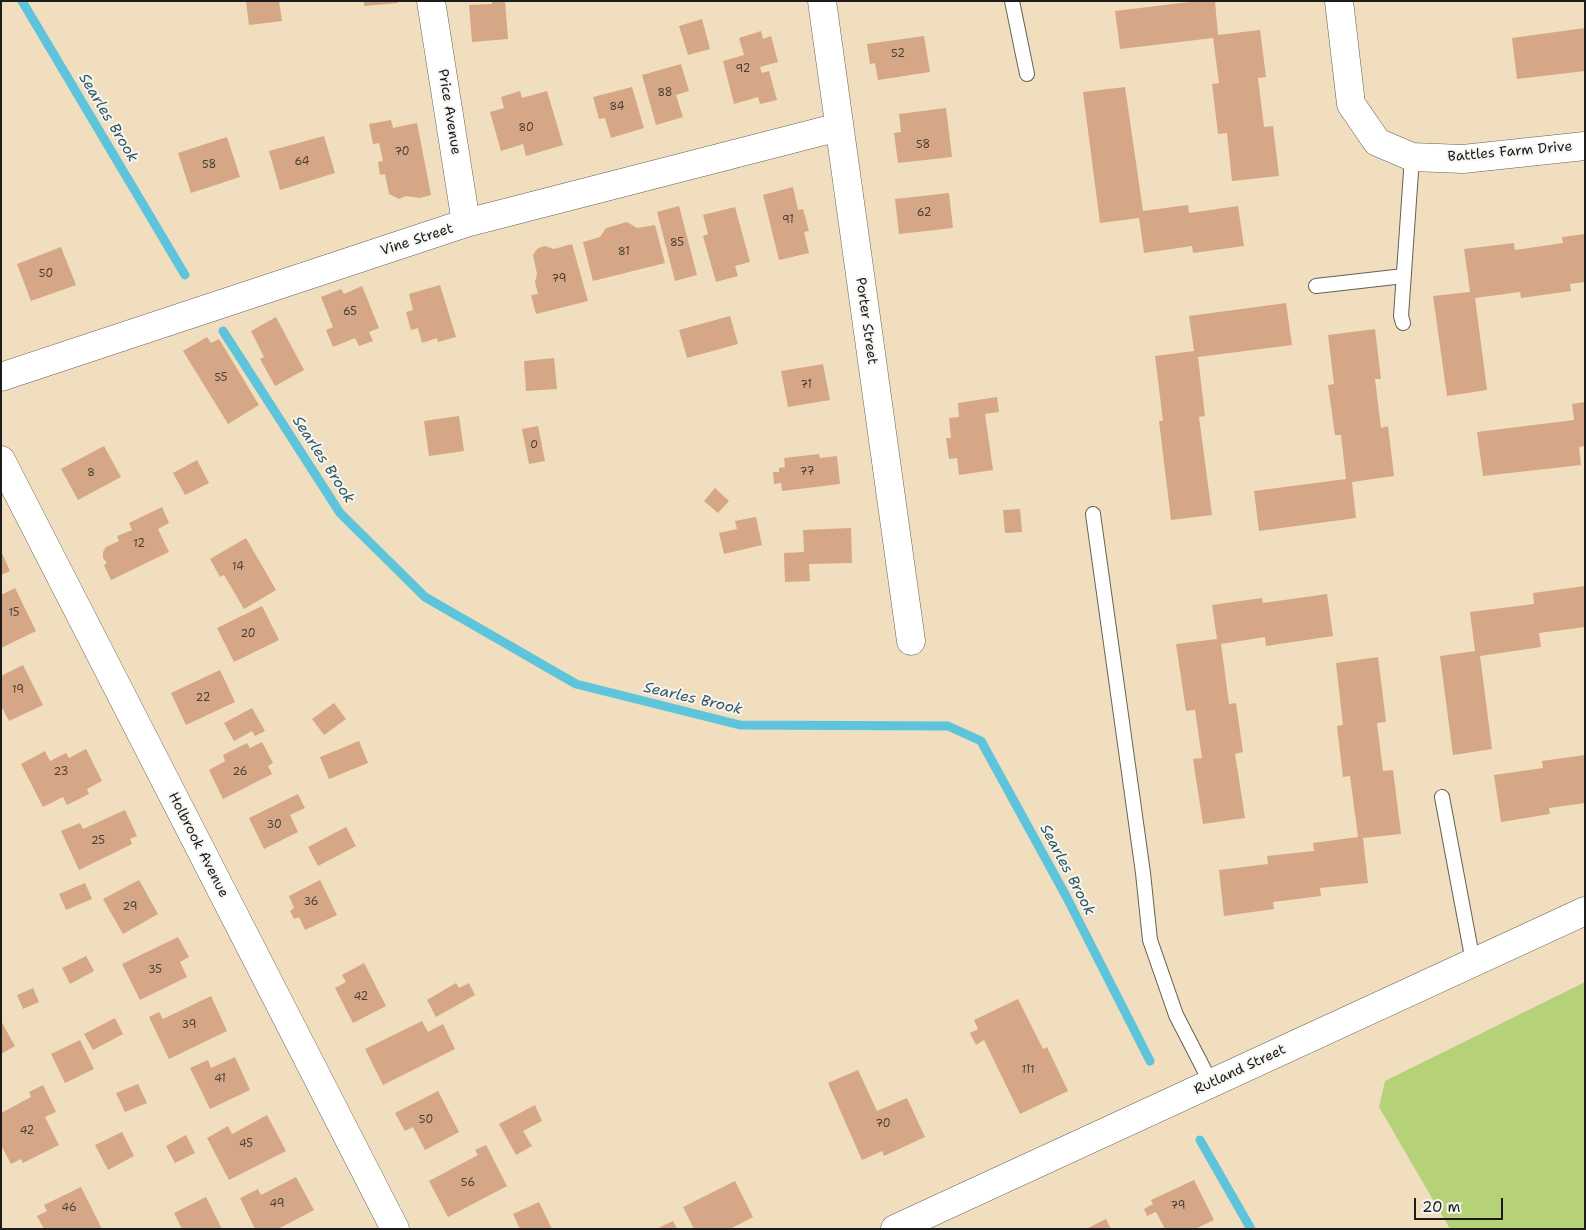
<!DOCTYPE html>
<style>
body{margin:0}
#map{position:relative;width:1586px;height:1230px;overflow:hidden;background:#f0debe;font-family:"Shantell Sans",sans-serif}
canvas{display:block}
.frame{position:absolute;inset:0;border:2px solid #1c1c1c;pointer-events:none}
.scale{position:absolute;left:1414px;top:1198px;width:89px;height:22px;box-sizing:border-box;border:2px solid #1c1c1c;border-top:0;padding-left:6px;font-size:15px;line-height:18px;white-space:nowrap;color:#1c1c1c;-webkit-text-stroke:4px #f6f6f2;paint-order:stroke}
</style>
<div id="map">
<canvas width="1586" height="1230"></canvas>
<div class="frame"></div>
<div class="scale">20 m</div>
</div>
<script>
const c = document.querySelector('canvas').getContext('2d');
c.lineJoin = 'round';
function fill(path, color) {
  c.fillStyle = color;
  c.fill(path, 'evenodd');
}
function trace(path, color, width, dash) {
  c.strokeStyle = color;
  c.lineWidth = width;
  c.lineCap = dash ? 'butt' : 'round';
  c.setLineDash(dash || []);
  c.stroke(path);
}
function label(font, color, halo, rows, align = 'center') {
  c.font = font + ' "Shantell Sans",sans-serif';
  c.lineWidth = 4;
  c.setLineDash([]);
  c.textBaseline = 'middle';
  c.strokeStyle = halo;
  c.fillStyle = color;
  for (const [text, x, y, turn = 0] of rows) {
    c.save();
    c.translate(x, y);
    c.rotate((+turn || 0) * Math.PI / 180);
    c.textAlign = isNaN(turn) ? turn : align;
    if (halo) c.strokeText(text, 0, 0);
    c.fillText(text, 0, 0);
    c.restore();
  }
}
const green = new Path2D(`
 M1585,982V1229H1450L1379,1107L1385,1081Z`);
const stream = new Path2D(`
 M22,1L185,275
 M223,331L340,513L425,597L576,684L740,725L948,726L981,741L1066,896L1150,1061
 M1200,1140L1251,1229`);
const building = new Path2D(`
 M246,1H279L282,21L249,25Z
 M364,1H397L398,3L364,6Z
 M492,1H505L508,39L472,42L469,5L492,4Z
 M1198,1H1215L1218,35L1260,30L1266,77L1258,78L1264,127L1273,126L1279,176L1232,181L1227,133L1218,134L1212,84L1219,83L1213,38L1120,49L1115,11Z
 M702,19L710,49L688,55L679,26Z
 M1585,28V71L1517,79L1512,38Z
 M761,31L763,39L771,36L778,62L760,67L762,73L769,71L777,100L760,104L758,97L734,104L723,61L744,55L739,38Z
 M924,36L930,72L878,80L875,63L870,64L867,44Z
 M681,64L689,91L676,95L683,117L656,125L642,75Z
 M632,87L644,128L611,138L605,118L599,119L593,97Z
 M1125,87L1143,211L1188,205L1189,213L1238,206L1244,246L1193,253L1192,246L1144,253L1139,218L1100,223L1083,92Z
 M520,91L522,98L547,91L563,145L526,156L523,144L501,151L490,112L504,108L501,97Z
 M946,108L952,157L898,163L894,133L901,132L899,114Z
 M391,120L393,128L417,123L431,195L420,198L406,196L399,199L389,194L385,174L380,175L378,162L383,161L379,143L373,144L369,124Z
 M324,136L335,173L280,190L269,151Z
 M227,137L240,177L191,193L178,153Z
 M793,187L798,210L803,209L809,231L804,232L809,253L779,260L763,195Z
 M949,193L953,228L899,234L895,199Z
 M679,206L697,275L675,281L657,212Z
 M735,207L750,262L735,266L738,276L716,282L703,236L708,234L703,215Z
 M627,222L637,228L655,225L665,263L593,281L583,242L600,237L606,228Z
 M1585,234V282L1570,284L1571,291L1521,298L1520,292L1475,298L1487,390L1447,396L1433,296L1470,292L1464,249L1514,243L1515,250L1563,243L1562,237Z
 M572,244L588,301L536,314L531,295L538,294L535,282L537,274L533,255L537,249L541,247L545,246L554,249Z
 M61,247L76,285L31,301L17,264Z
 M440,285L456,337L438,342L437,338L422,343L418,328L411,330L406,312L413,310L409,294Z
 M362,286L379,328L369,332L373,341L359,346L355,338L333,347L326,330L333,327L321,297L341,289L344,294Z
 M1286,303L1292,345L1198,357L1205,416L1199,417L1212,515L1171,520L1159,421H1163L1155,356L1194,351L1189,316Z
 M730,316L738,344L687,358L679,330Z
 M276,317L304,370L275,386L260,359L264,357L251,331Z
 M1375,329L1381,379H1375L1381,428L1388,426L1394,476L1352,482L1356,518L1259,531L1254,491L1346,479L1341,435H1335L1328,385L1334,384L1328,335Z
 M207,337L211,343L219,339L259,405L228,424L183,351Z
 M554,358L557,389L526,391L524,361Z
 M823,364L830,400L788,407L781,371Z
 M997,397L999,412L985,414L993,470L959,475L957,458L949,459L946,438H951L949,418L959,417L958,403Z
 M1585,402V446L1579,447L1581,465L1483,476L1477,432L1574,420L1572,404Z
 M459,416L464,451L429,456L424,421Z
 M538,426L545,461L529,464L522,429Z
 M104,446L121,477L78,500L61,469Z
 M819,454L820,458L837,456L840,484L782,491L781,483L774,484L773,472H779V468L785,467L784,458Z
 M197,460L209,483L185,495L173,473Z
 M715,488L729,501L718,513L704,501Z
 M162,507L169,523L158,529L169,552L111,580L104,565L107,563L103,558V552L106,547L119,541L117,536L132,530L129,523Z
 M1020,509L1022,532L1005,533L1003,510Z
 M756,517L762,545L724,554L719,533L737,529L735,521Z
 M851,528L852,563L809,564L810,581L785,582L784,553L804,552L803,530Z
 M246,538L276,590L244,609L224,575L220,577L210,559Z
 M1,551L10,571L1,575Z
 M1585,586V627L1539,633L1541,647L1480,656L1492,749L1453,755L1440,656L1475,651L1470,612L1534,604L1533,593Z
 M15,588L36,631L1,648V595Z
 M1327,594L1333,636L1266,646L1265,637L1221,644L1229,704L1236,703L1243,752L1235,754L1245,818L1203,824L1193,759L1202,758L1195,710L1186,711L1176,644L1217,639L1212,605L1262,598L1263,603Z
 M262,606L279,640L234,662L217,628Z
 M1378,657L1386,722L1377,723L1383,771L1393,770L1401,834L1363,838L1368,883L1320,888L1321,896L1273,902L1274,909L1224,916L1219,870L1268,864L1267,856L1314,851L1313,843L1358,837L1350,776L1343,777L1337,726L1343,725L1336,663Z
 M23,665L43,705L9,721L1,706V676Z
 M220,670L235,702L186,725L171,693Z
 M334,703L346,719L324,735L312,719Z
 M252,708L265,731L255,736L252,731L234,741L224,723Z
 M359,741L368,763L329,779L320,757Z
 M262,742L273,763L268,766L272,774L223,799L209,770L225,761L223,755L247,743L250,748Z
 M86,749L102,781L87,789L89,794L67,805L63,797L43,807L21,764L45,751L50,761L66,753L69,758Z
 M1585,755V803L1549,808L1550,814L1501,822L1494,775L1543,768L1542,761Z
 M298,794L305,808L290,815L298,832L264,849L249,818Z
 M125,810L137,836L130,839L132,844L79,870L61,831L80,823L83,829Z
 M346,827L356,846L318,866L308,847Z
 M139,880L158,914L123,934L103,899Z
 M320,880L337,915L305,930L299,917L294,919L290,911L294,908L289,896Z
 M85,883L92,899L66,910L59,894Z
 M178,937L189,957L180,962L187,977L140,1000L122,964Z
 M86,956L94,971L70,984L62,968Z
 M364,963L386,1006L353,1023L335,988L346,982L342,975Z
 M456,983L459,988L469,983L475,995L436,1017L427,1000Z
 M33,988L39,1002L23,1009L17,995Z
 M211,996L227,1031L169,1059L149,1017L159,1012L163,1019Z
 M1018,999L1043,1049L1047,1047L1068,1091L1020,1114L984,1040L976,1045L970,1033L978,1029L974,1020Z
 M115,1018L123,1034L93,1050L84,1034Z
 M1,1021L15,1046L1,1054Z
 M422,1021L428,1032L443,1024L455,1049L383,1085L365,1049Z
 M80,1040L94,1069L65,1083L51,1054Z
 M235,1057L250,1090L210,1109L190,1068L208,1060L211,1068Z
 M858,1070L877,1111L907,1098L925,1137L884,1156L882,1151L862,1160L828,1083Z
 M138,1084L147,1103L125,1112L116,1093Z
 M43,1085L56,1112L45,1117L59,1145L23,1163L21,1159L11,1164L1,1145V1113L31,1097L29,1092Z
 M438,1091L459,1132L425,1150L413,1127L405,1131L395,1113Z
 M535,1105L542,1121L523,1131L532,1146L516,1155L499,1124Z
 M267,1115L286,1151L229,1180L207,1138L228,1126L232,1134Z
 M122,1132L134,1156L108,1170L95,1145Z
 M186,1135L195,1153L175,1163L166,1146Z
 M486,1145L507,1186L448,1217L429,1181L478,1155L475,1150Z
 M296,1177L314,1210L278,1229H255L240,1198L258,1189L261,1195Z
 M1194,1180L1214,1220L1195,1229H1165L1156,1212L1147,1216L1144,1209L1153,1204L1151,1200Z
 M735,1181L753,1217L730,1229H694L683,1207Z
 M81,1187L102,1229H44L37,1216L47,1211L44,1205Z
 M206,1197L222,1229H182L174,1213Z
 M539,1202L552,1229H520L513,1214Z
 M1106,1219L1111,1229H1086Z
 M673,1221L677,1229H656Z`);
const lane = new Path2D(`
 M1012,1L1027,74
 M1316,286L1404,276
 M1403,323L1401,316L1412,157
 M1093,514L1143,873L1150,940L1176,1015L1211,1083
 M1442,797L1473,962`);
const street = new Path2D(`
 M431,1L466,223
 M822,1L911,641
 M1339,1L1351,104L1377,142L1412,157L1463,159L1585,146
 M1,377L466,223L839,127
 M1,460L395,1229
 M895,1229L1585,911`);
const numberNames = [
 ["52",898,54],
 ["92",743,69],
 ["88",665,93],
 ["84",617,107],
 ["80",526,128],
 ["58",923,145],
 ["70",402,152],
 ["64",302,162],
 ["58",209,165],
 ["62",924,213],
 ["91",788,220],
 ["85",677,243],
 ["81",624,252],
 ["50",46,274],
 ["79",559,279],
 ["65",350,312],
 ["55",221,378],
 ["71",806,385],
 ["0",534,445],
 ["77",807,472],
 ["8",91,473],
 ["12",139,544],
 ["14",238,567],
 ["15",14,613],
 ["20",248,634],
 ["19",18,690],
 ["22",203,698],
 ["23",61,772],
 ["26",240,772],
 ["30",274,825],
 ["25",98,841],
 ["36",311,902],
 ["29",130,907],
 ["35",155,970],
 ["42",361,997],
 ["39",189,1025],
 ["111",1028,1070],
 ["41",220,1079],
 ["50",426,1120],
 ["70",883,1124],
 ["42",27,1131],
 ["45",246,1144],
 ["56",468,1183],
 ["49",277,1204],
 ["79",1178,1206],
 ["46",69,1208]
];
const streetNames = [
 ["Price Avenue",449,112,81],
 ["Battles Farm Drive",1510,152,-5],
 ["Vine Street",417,240,-18],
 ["Porter Street",866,321,82],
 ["Holbrook Avenue",198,845,63],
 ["Rutland Street",1240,1070,-25]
];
const waterNames = [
 ["Searles Brook",108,118,59],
 ["Searles Brook",323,460,57],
 ["Searles Brook",693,699,13],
 ["Searles Brook",1067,870,62]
];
fill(green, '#b5d279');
trace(stream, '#5ec4db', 9);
fill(building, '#d5a787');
trace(lane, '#666055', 16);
trace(street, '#666055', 29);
trace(lane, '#fff', 14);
trace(street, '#fff', 28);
label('11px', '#4a3f37', null, numberNames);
label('14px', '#1c1c1c', '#f6f6f2', streetNames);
label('italic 15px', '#33575f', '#f6f6f2', waterNames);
</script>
